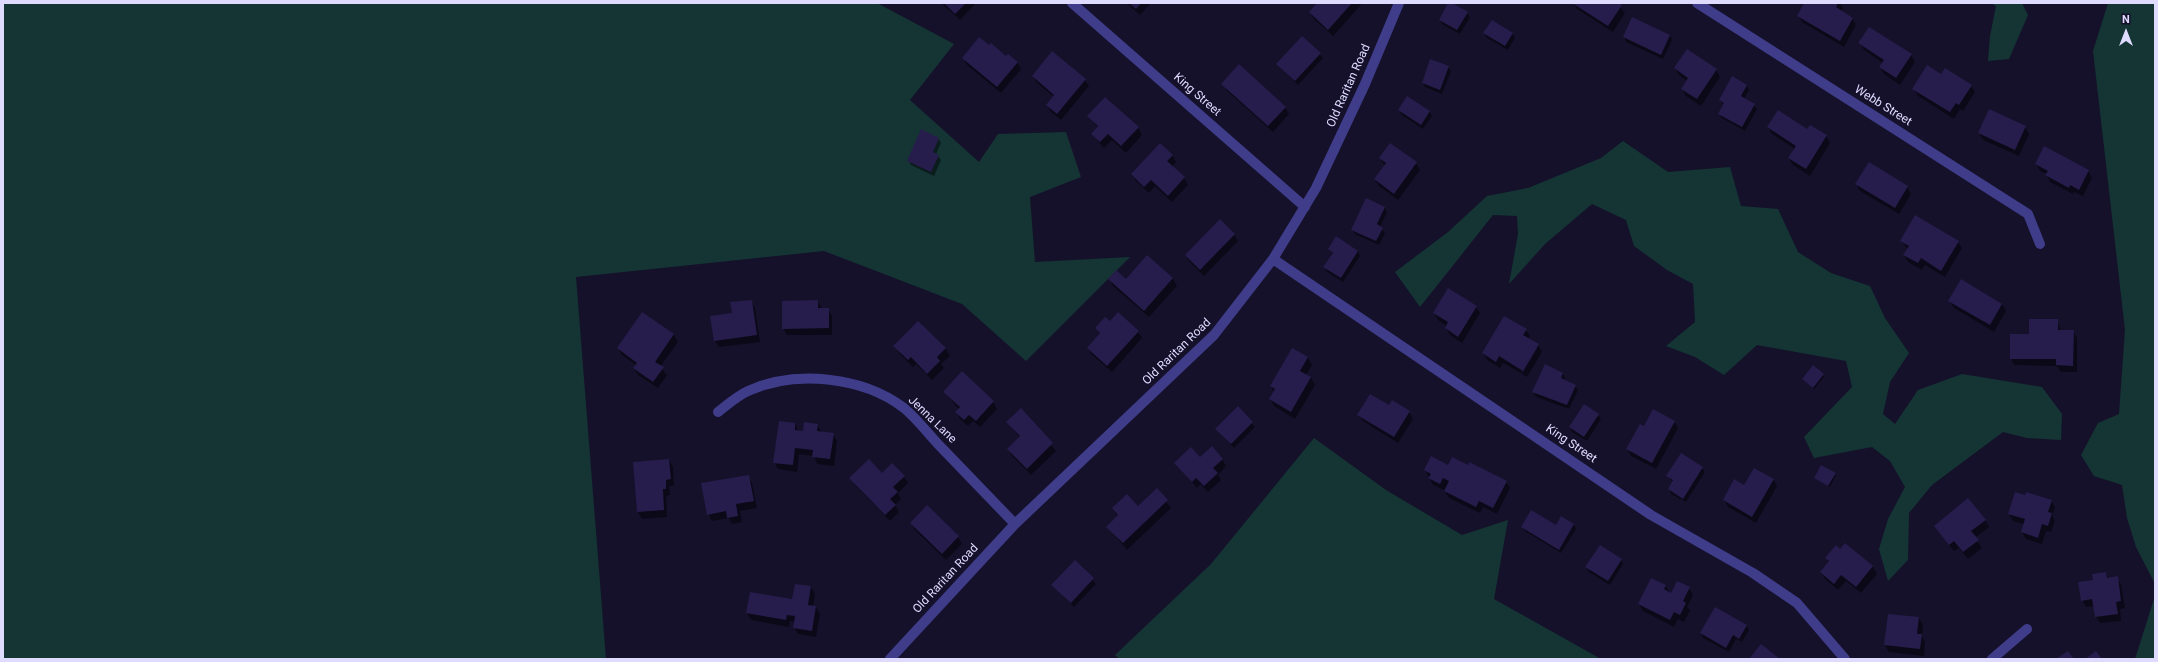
<!DOCTYPE html>
<style>
body{margin:0}
#map{position:relative;width:2158px;height:662px;overflow:hidden;background:#15112b;font-family:Roboto,sans-serif}
canvas{display:block}
.frame{position:absolute;inset:0;border:4px solid #dfdbff;pointer-events:none}
.north{position:absolute;left:2106px;top:12px;width:40px;height:40px;-webkit-text-stroke:3px #15112b;paint-order:stroke;rotate:0deg;font-size:11px;font-weight:700;line-height:16px;text-align:center;color:#dfdbff}
.north::after{content:'';display:block;margin:auto;width:14px;height:18px;background:#dfdbff;clip-path:polygon(50% 0,100% 100%,50% 72%,0 100%)}
</style>
<div id="map">
<canvas width="2158" height="662"></canvas>
<div class="frame"></div>
<div class="north">N</div>
</div>
<script>
const c = document.querySelector('canvas').getContext('2d');
c.lineJoin = 'round';
function fill(path, color) {
  c.fillStyle = color;
  c.fill(path, 'evenodd');
}
function trace(path, color, width, dash) {
  c.strokeStyle = color;
  c.lineWidth = width;
  c.lineCap = dash ? 'butt' : 'round';
  c.setLineDash(dash || []);
  c.stroke(path);
}
function label(font, color, halo, rows, align = 'center') {
  c.font = font + ' Roboto,sans-serif';
  c.lineWidth = 3;
  c.setLineDash([]);
  c.textBaseline = 'middle';
  c.strokeStyle = halo;
  c.fillStyle = color;
  for (const [text, x, y, turn = 0] of rows) {
    c.save();
    c.translate(x, y);
    c.rotate((+turn || 0) * Math.PI / 180);
    c.textAlign = isNaN(turn) ? turn : align;
    if (halo) c.strokeText(text, 0, 0);
    c.fillText(text, 0, 0);
    c.restore();
  }
}
const green = new Path2D(`
 M3,3H877L954,44L910,100L979,162L998,134L1066,132L1081,177L1030,197L1035,262L1130,257L1026,361L962,304L824,251L576,277L606,659H3Z
 M1991,3H2022L2028,15L2009,59L1988,61L1990,36L1996,6Z
 M2108,3H2155V659H2135L2154,599V582L2136,547L2127,518L2122,485L2094,476L2081,455L2098,423L2119,414L2125,330L2093,51Z
 M1623,141L1668,172L1730,167L1741,206L1778,209L1798,252L1831,273L1870,286L1885,318L1909,353L1890,382L1883,414L1895,424L1918,390L1962,374L2042,387L2062,414L2061,440L2027,438L2003,432L1932,485L1909,513L1908,560L1888,581L1879,549L1888,519L1905,487L1890,461L1872,447L1814,458L1804,437L1852,387L1846,361L1757,345L1724,375L1695,357L1666,346L1695,322L1693,284L1667,270L1634,246L1626,220L1592,204L1545,244L1509,284L1518,234L1517,216L1493,215L1420,307L1395,272L1448,232L1487,196L1528,188L1601,158Z
 M1314,438L1386,490L1462,535L1508,520L1494,599L1601,659H1119L1115,655L1211,564Z`);
const shadow = new Path2D(`
 M941,3H976L960,20Z
 M1127,3H1151L1140,15Z
 M1318,3H1360L1361,5L1333,36L1314,19L1310,12Z
 M1449,3L1467,13L1470,17L1460,34L1442,24L1440,20Z
 M1573,3H1617L1625,13L1613,32L1577,9Z
 M1806,3H1840L1843,8L1841,12L1852,18L1856,25L1844,47L1802,22L1798,16Z
 M1484,33L1513,34L1515,38L1508,50L1487,38Z
 M1670,35L1672,40L1663,59L1626,42L1624,37Z
 M1302,37L1323,58L1298,85L1277,64Z
 M1860,43L1911,55L1915,62L1900,85L1884,74L1880,67L1883,63L1864,50Z
 M990,47L1017,62L1021,69L1001,93L967,65L963,58Z
 M1448,67L1451,71L1442,94L1425,87L1423,83Z
 M1675,68L1716,70L1720,77L1701,106L1686,96L1682,89L1687,81L1679,75Z
 M1941,75L1971,86L1975,92L1963,111L1960,109L1954,119L1918,96L1914,89Z
 M1033,76L1085,80L1089,86L1061,120L1051,112L1047,105L1054,97L1037,83Z
 M1223,84L1285,107L1289,114L1273,132L1227,91Z
 M1747,86L1749,90L1744,99L1754,105L1757,109L1745,131L1722,118L1719,114L1724,105L1720,100Z
 M1399,110L1429,111L1432,116L1423,129L1402,115Z
 M1089,116L1138,128L1142,135L1126,153L1112,140L1104,148L1092,134L1098,128Z
 M1810,126L1826,136L1830,143L1810,176L1793,165L1789,159L1795,149L1772,134L1768,127L1808,130Z
 M2025,127L2029,134L2019,156L1983,140L1979,133Z
 M938,138L941,143L936,154L941,160L934,176L911,165L908,160Z
 M1172,155L1176,162L1172,167L1184,178L1188,185L1172,202L1155,186L1149,193L1136,181L1132,174Z
 M1380,158L1416,163L1420,170L1398,200L1379,186L1375,180L1385,166Z
 M2036,164L2088,171L2092,178L2083,196L2074,192L2073,194L2050,182L2047,174L2040,171Z
 M1856,184L1907,187L1911,194L1899,214L1860,191Z
 M1384,207L1387,212L1380,227L1385,233L1379,245L1355,234L1352,230Z
 M1234,234L1238,241L1204,276L1190,262L1186,256Z
 M1901,241L1958,242L1962,248L1945,277L1925,265L1922,270L1908,262L1904,255L1908,249Z
 M1329,249L1358,251L1360,256L1343,282L1327,272L1325,267L1333,255Z
 M1147,257L1173,279L1177,286L1149,317L1113,286L1109,279L1126,280Z
 M751,301L755,308L760,342L719,347L715,341Z
 M818,301L822,309H828L832,316V335H787L783,328Z
 M1950,301L2002,304L2006,311L1994,332L1954,308Z
 M1476,307L1480,313L1462,343L1450,335L1446,328L1447,326L1438,320L1434,313Z
 M642,313L674,335L678,342L660,367L667,375L658,388L638,375L634,368L636,365L622,355L618,348Z
 M2057,320L2061,331H2073L2077,338V372H2061L2057,366L2014,365L2011,358L2030,335Z
 M918,322L946,349L950,356L941,364L944,368L932,380L916,364L913,367L899,353L895,346Z
 M1110,322L1138,332L1142,338L1112,372L1092,355L1088,348L1100,335L1096,328Z
 M1526,330L1530,336L1528,339L1538,345L1542,352L1527,377L1522,374L1538,347H1536L1521,373L1503,363L1500,368L1487,360L1483,353Z
 M1292,349L1308,358L1312,365L1306,375L1311,378L1315,385L1295,419L1274,406L1270,399L1274,392L1271,386Z
 M962,373L993,402L997,409L980,427L973,421L968,426L960,419L956,412L959,409L944,392Z
 M1563,373L1565,378L1564,381L1575,386L1578,390L1569,409L1536,397L1533,392Z
 M1823,375L1824,377L1814,389L1803,379Z
 M1238,408L1255,427L1234,448L1216,429Z
 M1021,409L1056,451L1031,475L1012,456L1008,449L1020,438L1008,423Z
 M1409,412L1413,419L1398,443L1363,421L1359,415Z
 M1598,415L1601,419L1587,441L1572,432L1570,427Z
 M1674,421L1678,428L1656,469L1631,456L1627,449L1644,427Z
 M795,424L799,432L804,433L817,425L822,432L833,434L837,441L834,466L817,464L814,456L799,454L797,472L778,469L774,462Z
 M1200,458L1222,459L1226,466L1218,475L1221,480L1208,492L1201,484L1197,488L1176,463Z
 M669,460L673,467L674,486H669L670,495L666,496L667,517L642,519L638,512L634,463Z
 M1448,466H1469L1506,482L1510,488L1497,514L1483,507L1480,513L1449,498L1444,490L1433,485L1425,470Z
 M1702,468L1705,472L1686,502L1671,494L1669,489L1673,482L1668,476Z
 M1835,473L1836,475L1830,487L1815,478Z
 M882,474L904,477L908,483L898,493L901,499L895,505L899,512L890,521L855,485L851,478Z
 M748,476L752,483L757,508L740,511L742,522L732,524L729,518L712,521L708,514Z
 M1773,479L1777,486L1756,523L1728,507L1724,500L1745,486Z
 M1157,490L1171,508L1127,550L1108,527L1118,517L1113,509L1138,508Z
 M2051,501L2055,507L2052,516L2055,521L2051,532L2046,531L2042,544L2026,539L2022,532L2024,524L2013,521L2009,514Z
 M1562,518L1574,525L1576,529L1561,553L1525,531L1522,527L1557,526Z
 M1985,520L1989,527L1975,538L1982,548L1968,559L1959,548L1954,551L1935,527Z
 M911,523L958,537L962,544L946,560L915,530Z
 M1845,544L1873,567L1877,574L1861,593L1846,581L1838,590L1825,579L1821,572L1829,563L1826,558L1840,550Z
 M1621,560L1623,564L1610,585L1589,572L1586,567Z
 M1075,561L1096,584L1074,607L1053,585Z
 M2105,573L2109,579L2117,578L2121,584L2125,608L2120,609L2121,621L2100,623L2096,617L2094,606L2086,607L2082,600Z
 M1652,579L1666,586L1670,594L1689,588L1693,595L1687,607L1690,610L1684,622L1678,619L1674,627L1643,611L1639,604Z
 M811,587L815,594L813,606L816,607L820,614L816,637L798,634L794,627L795,622L790,621L789,627L751,620L747,613L793,600Z
 M1919,618L1923,625L1922,636L1925,642L1924,656L1889,652L1885,645Z
 M1746,625L1749,630L1742,642L1736,639L1729,652L1703,638L1701,633Z`);
const building = new Path2D(`
 M944,3H966L955,14Z
 M1129,3H1141L1136,9Z
 M1317,3H1352L1328,30L1309,12Z
 M1448,3H1452L1468,12L1457,30L1439,20Z
 M1572,3H1619L1622,5L1608,26Z
 M1804,3H1838L1836,7L1853,18L1840,41L1797,16Z
 M1632,17L1670,35L1661,55L1623,37Z
 M1492,20L1513,33L1505,46L1483,33Z
 M1869,27L1912,54L1896,78L1879,67L1884,60L1858,43Z
 M1302,36L1321,53L1295,81L1276,64Z
 M979,37L989,45L991,43L1006,56L1008,54L1018,62L997,87L962,58Z
 M1687,49L1717,69L1697,99L1681,89L1688,78L1674,68Z
 M1052,51L1086,79L1057,114L1046,105L1054,95L1032,76Z
 M1430,59L1449,66L1440,90L1422,83Z
 M1239,64L1286,107L1268,126L1221,84Z
 M1927,65L1941,74L1945,68L1972,85L1959,105L1956,103L1950,112L1912,89Z
 M1732,76L1747,85L1741,96L1755,104L1742,127L1718,114L1724,103L1719,100Z
 M1407,96L1430,111L1421,125L1398,110Z
 M1105,97L1139,127L1121,146L1108,134L1100,142L1091,134L1098,126L1087,116Z
 M1989,109L2026,126L2015,150L1978,133Z
 M1778,110L1807,129L1810,125L1827,135L1806,169L1788,158L1796,146L1767,127Z
 M921,129L939,138L933,152L939,155L931,172L907,161Z
 M1160,143L1173,155L1167,161L1185,177L1168,196L1151,180L1144,187L1131,174Z
 M1390,143L1417,162L1394,194L1374,179L1386,163L1379,158Z
 M2044,146L2089,170L2079,190L2070,185L2069,188L2045,175L2048,171L2035,164Z
 M1869,162L1908,186L1895,208L1855,184Z
 M1366,198L1385,207L1377,224L1383,228L1376,241L1351,230Z
 M1915,215L1959,241L1941,271L1921,258L1918,263L1903,255L1909,246L1900,241Z
 M1220,219L1235,234L1200,270L1185,255Z
 M1336,236L1358,251L1341,278L1323,267L1333,253L1328,249Z
 M1147,255L1173,278L1144,311L1108,279L1116,270L1126,279Z
 M1961,279L2002,304L1990,325L1948,301Z
 M1448,288L1477,306L1458,337L1445,328L1448,322L1433,313Z
 M752,300L757,335L714,341L710,316L732,313L730,302Z
 M818,300V308H829V328L782,329V301Z
 M642,312L674,334L655,362L664,367L653,382L633,368L637,363L617,348Z
 M1118,312L1139,331L1107,366L1087,348L1100,333L1095,328L1105,317L1110,321Z
 M1504,316L1527,329L1523,335L1539,344L1523,371L1499,356L1496,362L1482,353Z
 M2029,319H2058V330H2074L2073,366L2056,365V359H2010V334H2029Z
 M918,321L946,348L937,357L940,361L927,374L911,357L908,360L893,346Z
 M1292,348L1308,357L1300,371L1311,377L1291,412L1269,399L1275,389L1270,386Z
 M1545,364L1563,373L1561,378L1576,385L1567,405L1532,392Z
 M1813,365L1824,374L1813,388L1802,379Z
 M962,371L994,401L976,421L969,415L964,420L955,412L960,407L943,392Z
 M1370,394L1389,405L1392,400L1410,411L1394,437L1357,415Z
 M1584,404L1599,414L1584,437L1569,427Z
 M1238,406L1253,422L1231,444L1215,429Z
 M1021,408L1053,443L1027,469L1007,449L1020,436L1006,422Z
 M1653,409L1675,421L1652,463L1626,449L1640,424L1644,426Z
 M779,421L795,423V430L803,431L804,422L818,424L817,431L834,433L830,459L812,457L813,450L795,448L793,465L773,463Z
 M1212,446L1223,459L1213,468L1218,473L1204,486L1196,478L1192,482L1174,463L1191,447L1200,457Z
 M1681,453L1703,467L1683,499L1668,489L1673,480L1666,476Z
 M1431,456L1448,465L1452,457L1468,465L1469,462L1507,481L1493,508L1479,501L1476,507L1444,491L1449,481L1443,478L1440,484L1428,478L1431,474L1424,470Z
 M669,459L671,479L666,480V489H663L664,510L637,512L633,462Z
 M869,459L882,473L892,463L905,476L893,487L898,492L890,499L896,505L885,515L849,478Z
 M1821,465L1836,473L1828,486L1814,478Z
 M1754,468L1774,479L1752,517L1723,500L1734,479L1744,485Z
 M749,475L754,501L736,504L738,516L727,518L726,511L707,515L701,483Z
 M1157,488L1168,500L1123,543L1106,527L1118,515L1112,508L1127,494L1138,506Z
 M2015,492L2025,495L2026,492L2052,500L2048,512L2052,513L2048,526L2042,524L2038,538L2021,532L2025,519L2008,514Z
 M1968,498L1986,520L1971,531L1979,540L1963,552L1954,541L1949,545L1934,526Z
 M927,505L959,536L942,554L910,523Z
 M1531,510L1556,525L1561,516L1574,524L1559,550L1521,527Z
 M1845,543L1873,566L1856,587L1841,575L1834,584L1820,572L1829,561L1825,558L1836,545L1840,549Z
 M1600,545L1622,559L1608,581L1585,567Z
 M1075,560L1094,578L1071,603L1051,585Z
 M2106,572L2107,578L2118,576L2121,601L2116,602L2118,614L2095,617L2092,599L2081,601L2078,582L2093,580L2092,574Z
 M1651,578L1666,585L1664,589L1671,593L1677,581L1690,587L1683,601L1686,603L1680,615L1674,612L1670,620L1638,604Z
 M795,584L811,586L808,605L816,606L812,631L793,628L795,616L787,615L786,620L746,613L750,592L792,599Z
 M1715,607L1747,625L1739,639L1733,635L1726,648L1700,633Z
 M1888,614L1919,617L1917,634H1922L1920,649L1884,645Z
 M1761,644L1780,659H1749Z
 M2068,651L2074,659H2056Z
 M2096,651L2102,659H2085Z`);
const minor = new Path2D(`
 M1072,3L1305,207
 M1697,3L2028,214L2040,244
 M1273,259L1651,515L1753,573L1797,603L1845,659
 M718,412C727,405 737,396 748,391C795,370 862,376 904,408C916,418 927,432 937,443C963,470 989,497 1015,524
 M890,659L1015,524L1214,335L1273,259L1316,188L1365,84L1399,3
 M1992,659L2027,629`);
const streetNames = [
 ["Old Raritan Road",1349,86,-66],
 ["King Street",1197,95,41],
 ["Webb Street",1883,106,32],
 ["Old Raritan Road",1177,352,-44],
 ["Jenna Lane",932,420,44],
 ["King Street",1571,444,34],
 ["Old Raritan Road",946,579,-47]
];
fill(green, '#143534');
fill(shadow, '#0007');
fill(building, '#261d4c');
trace(minor, '#3f3c8a', 10);
label('12px', '#dfdbff', '#15112b', streetNames);
</script>
